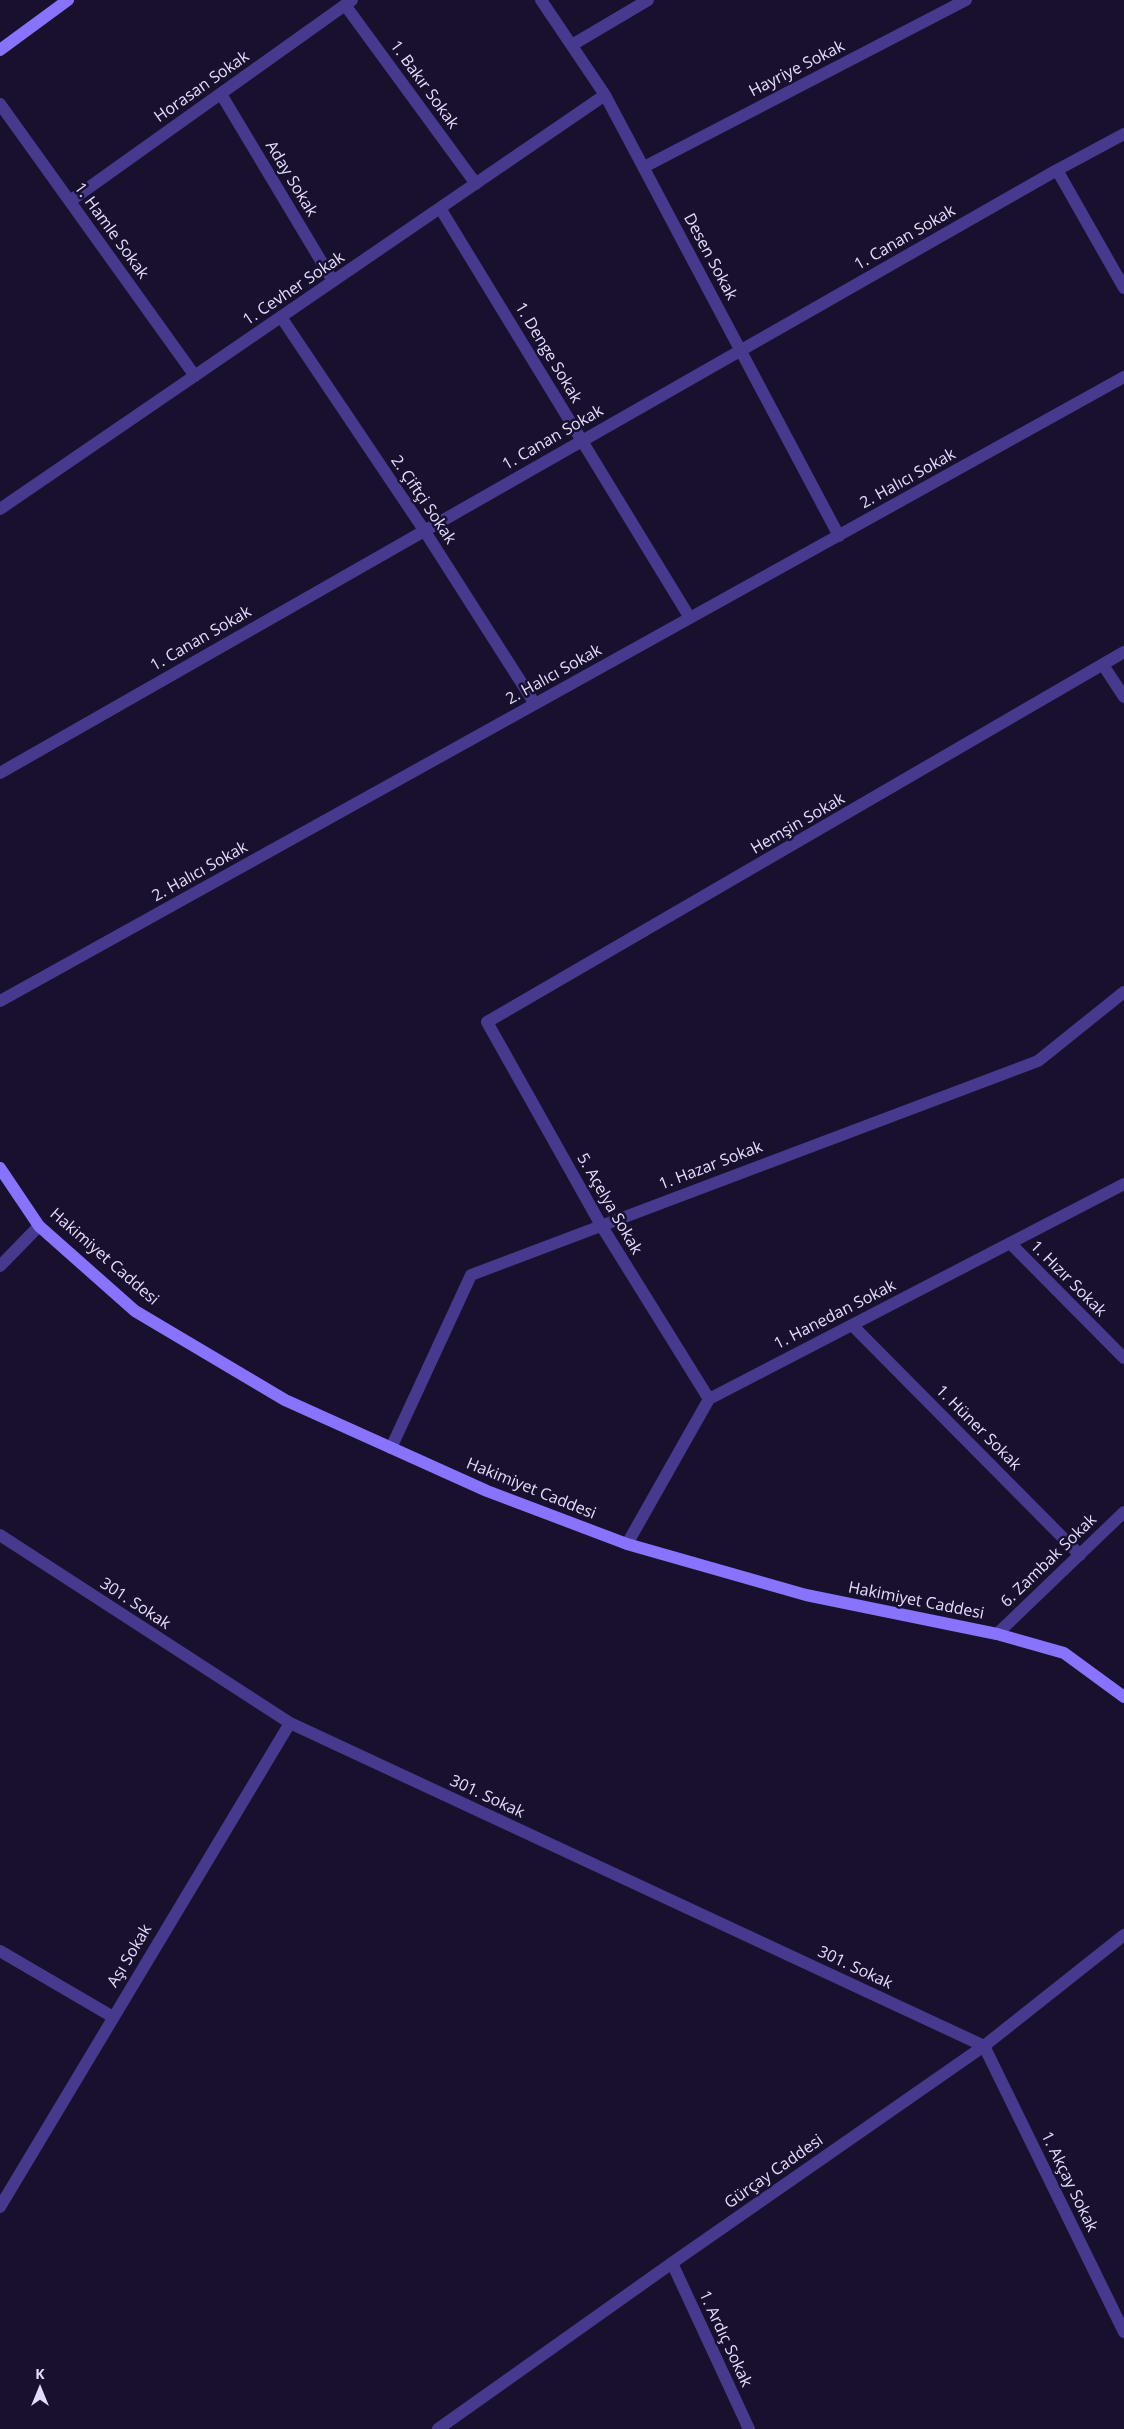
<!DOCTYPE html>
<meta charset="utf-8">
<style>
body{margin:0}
#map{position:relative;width:1124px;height:2429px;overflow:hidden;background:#19102d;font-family:"Open Sans",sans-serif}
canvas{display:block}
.north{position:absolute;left:15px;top:2364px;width:50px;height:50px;-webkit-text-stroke:4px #19102d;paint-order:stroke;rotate:0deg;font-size:14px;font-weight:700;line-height:20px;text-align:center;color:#e4dcff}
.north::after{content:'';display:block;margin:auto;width:18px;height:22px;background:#e4dcff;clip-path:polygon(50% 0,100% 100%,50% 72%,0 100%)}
</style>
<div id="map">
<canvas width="1124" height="2429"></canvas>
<div class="north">K</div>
</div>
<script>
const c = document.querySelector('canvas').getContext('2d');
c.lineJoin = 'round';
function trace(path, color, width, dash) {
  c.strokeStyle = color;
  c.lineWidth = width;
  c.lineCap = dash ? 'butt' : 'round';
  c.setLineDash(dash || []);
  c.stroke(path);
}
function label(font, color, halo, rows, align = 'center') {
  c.font = font + ' "Open Sans",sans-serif';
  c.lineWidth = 5;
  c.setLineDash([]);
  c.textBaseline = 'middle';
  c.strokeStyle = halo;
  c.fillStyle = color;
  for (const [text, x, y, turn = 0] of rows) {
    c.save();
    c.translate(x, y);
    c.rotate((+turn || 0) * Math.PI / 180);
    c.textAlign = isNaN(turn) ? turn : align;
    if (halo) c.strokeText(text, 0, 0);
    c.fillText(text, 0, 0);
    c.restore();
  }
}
const minor = new Path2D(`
 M541,0L605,95L839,536
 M345,5L476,184
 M572,45L648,0
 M221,94L333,281
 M0,104L195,376
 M644,167L966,0
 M1057,170L1124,288
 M70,201L352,0
 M440,208L690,618
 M281,317L424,530L535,704
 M0,509L605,95
 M1103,665L1124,697
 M0,773L1057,170L1124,134
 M0,1001L1124,377
 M1010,1243L1124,1358
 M0,1266L39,1226
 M852,1325L1080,1555
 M709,1399L601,1225L487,1022L1124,652
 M391,1448L471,1275L1038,1061L1124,992
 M0,1535L290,1723L984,2046L1124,2332
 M627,1544L709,1399L1124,1184
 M997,1634L1124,1512
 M0,1951L113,2017
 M0,2207L290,1723
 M672,2263L749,2429`);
const tertiary = new Path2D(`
 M438,2429L672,2263L984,2046L1124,1935`);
const secondary = new Path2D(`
 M0,50L68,0
 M0,1168L39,1226L135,1311L285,1400L487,1491L627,1544L806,1595L997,1634L1064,1653L1124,1697`);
const streetNames = [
 ["Hayriye Sokak",797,69,-27],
 ["1. Bakır Sokak",424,85,54],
 ["Horasan Sokak",202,87,-35],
 ["Aday Sokak",291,179,59],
 ["1. Hamle Sokak",111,231,54],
 ["1. Canan Sokak",905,238,-30],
 ["Desen Sokak",710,257,62],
 ["1. Cevher Sokak",294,289,-34],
 ["1. Denge Sokak",548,353,59],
 ["1. Canan Sokak",553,438,-30],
 ["2. Halıcı Sokak",908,479,-29],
 ["2. Çiftçi Sokak",423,500,56],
 ["1. Canan Sokak",201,639,-30],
 ["2. Halıcı Sokak",554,675,-29],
 ["Hemşin Sokak",798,824,-30],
 ["2. Halıcı Sokak",200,872,-29],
 ["1. Hazar Sokak",711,1166,-21],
 ["5. Açelya Sokak",609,1204,60],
 ["Hakimiyet Caddesi",104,1257,41],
 ["1. Hızır Sokak",1068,1279,45],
 ["1. Hanedan Sokak",835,1315,-27],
 ["1. Hüner Sokak",978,1428,45],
 ["Hakimiyet Caddesi",531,1489,22],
 ["6. Zambak Sokak",1049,1561,-44],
 ["Hakimiyet Caddesi",916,1601,11],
 ["301. Sokak",135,1604,33],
 ["301. Sokak",487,1797,25],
 ["Aşı Sokak",130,1956,-59],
 ["301. Sokak",855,1968,25],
 ["Gürçay Caddesi",774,2172,-35],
 ["1. Akçay Sokak",1069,2182,64],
 ["1. Ardıç Sokak",725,2339,65]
];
trace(minor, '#47398e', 12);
trace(tertiary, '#47398e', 12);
trace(secondary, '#8873ff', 12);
label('16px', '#e4dcff', '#19102d', streetNames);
</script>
